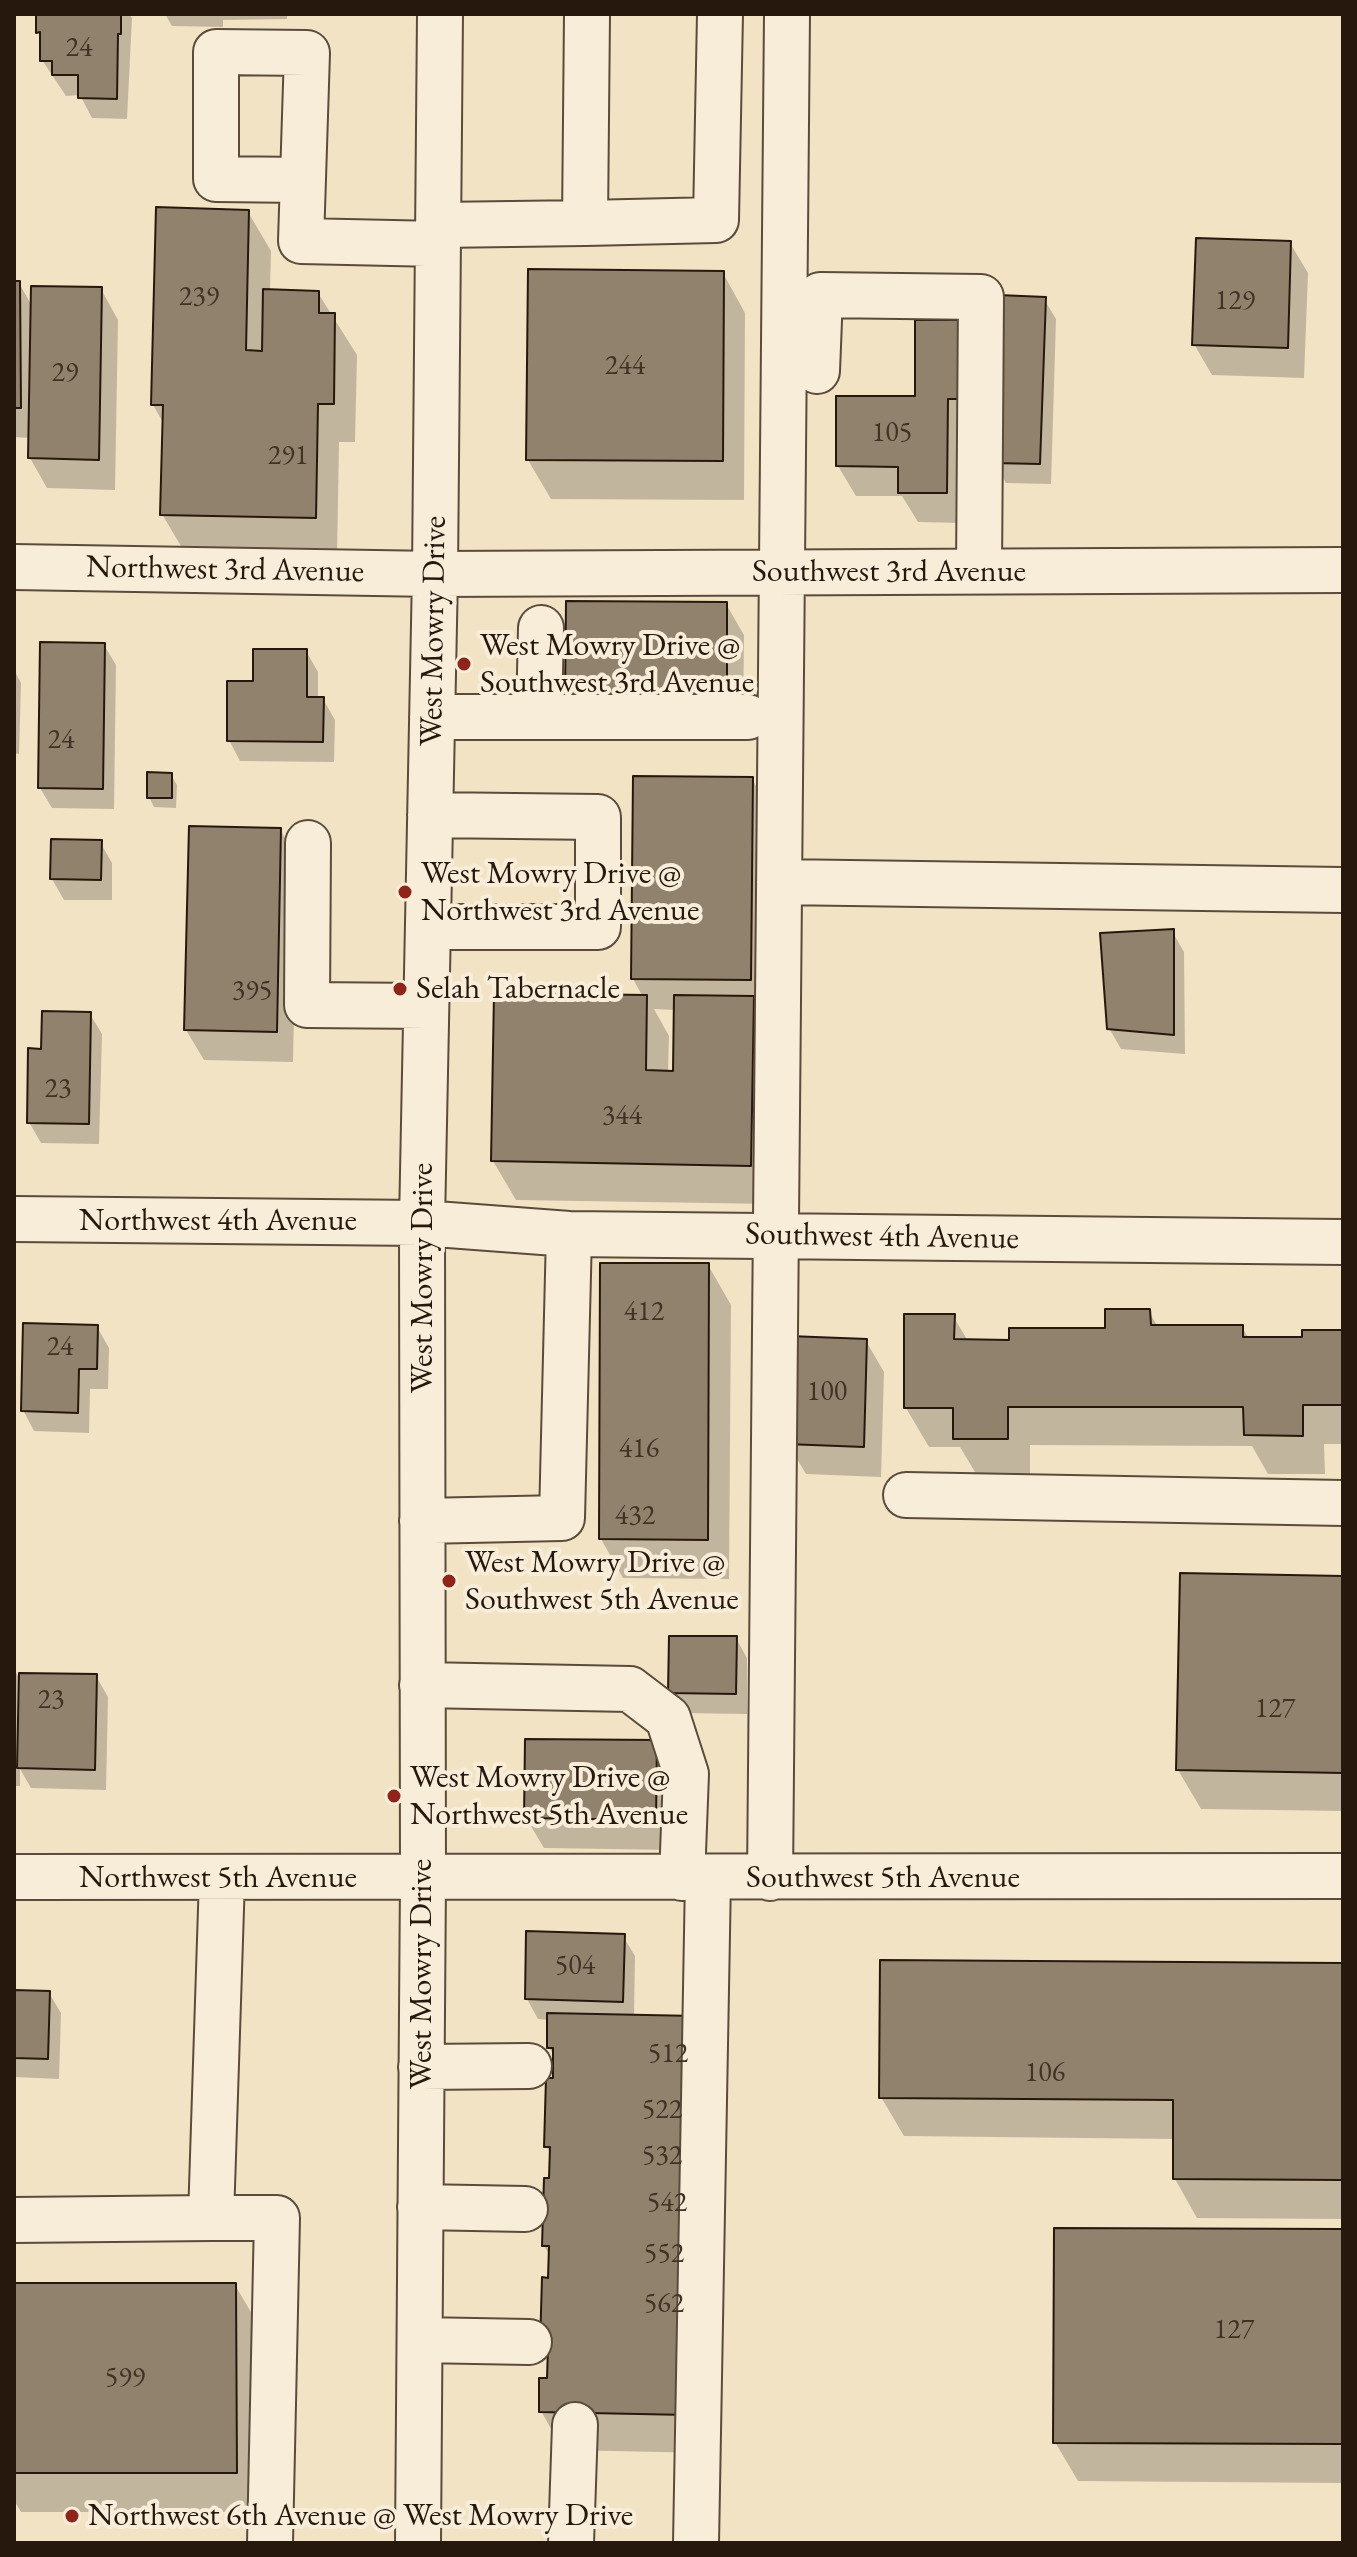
<!DOCTYPE html>
<style>
body{margin:0}
#map{position:relative;width:1357px;height:2557px;overflow:hidden;background:#f3e3c5;font-family:"EB Garamond",serif}
canvas{display:block}
.frame{position:absolute;inset:0;border:16px solid #27180d;pointer-events:none}
</style>
<div id="map">
<canvas width="1357" height="2557"></canvas>
<div class="frame"></div>
</div>
<script>
const c = document.querySelector('canvas').getContext('2d');
c.lineJoin = 'round';
function fill(path, color) {
  c.fillStyle = color;
  c.fill(path, 'evenodd');
}
function trace(path, color, width, dash) {
  c.strokeStyle = color;
  c.lineWidth = width;
  c.lineCap = dash ? 'butt' : 'round';
  c.setLineDash(dash || []);
  c.stroke(path);
}
function label(font, color, halo, rows, align = 'center') {
  c.font = font + ' "EB Garamond",serif';
  c.lineWidth = 8;
  c.setLineDash([]);
  c.textBaseline = 'middle';
  c.strokeStyle = halo;
  c.fillStyle = color;
  for (const [text, x, y, turn = 0] of rows) {
    c.save();
    c.translate(x, y);
    c.rotate((+turn || 0) * Math.PI / 180);
    c.textAlign = isNaN(turn) ? turn : align;
    if (halo) c.strokeText(text, 0, 0);
    c.fillText(text, 0, 0);
    c.restore();
  }
}
const shadow = new Path2D(`
 M38,14H129L132,18L127,119L92,118L80,95L66,96L42,60Z
 M165,14H287V19L223,20V27L172,26Z
 M248,212L271,251L270,292L318,293L357,355L355,442H339L337,557L185,553L162,514L164,424L153,405Z
 M1290,243L1308,273L1304,378L1212,375L1194,344Z
 M723,273L745,313L744,500L551,499L528,460Z
 M14,283H19L32,306L101,289L118,320L115,490L47,488L30,458V438L14,437Z
 M1044,299L1056,319L1051,484L1006,483L994,462Z
 M959,322L964,523L918,522L902,496H856L838,466L917,398Z
 M568,603L726,604L744,635L743,727Z
 M104,645L116,665L114,809L52,808L40,788Z
 M306,651L318,672V699H323L335,720L334,762L240,761L229,740L255,683Z
 M14,670L21,683L19,754L14,753Z
 M171,775L177,785L176,808L154,807L149,797Z
 M752,779L770,810L772,1204L516,1200L493,1161L643,997L633,979ZM654,1009L676,1010L675,1073H668L669,1036Z
 M280,829L297,860L293,1062L204,1060L186,1030Z
 M100,842L112,863V900H64L52,879Z
 M1172,931L1184,952L1185,1054L1121,1049L1109,1028Z
 M90,1014L102,1034L99,1144L41,1143L29,1122L43,1051Z
 M14,1044L16,1047L15,1151H14Z
 M708,1265L731,1305L729,1579L623,1578L601,1539Z
 M1149,1312L1158,1327H1242L1249,1339H1304L1343,1332V1444H1324L1325,1474H1268L1252,1446L1030,1445V1478L978,1477L960,1447H929L906,1408L953,1316L968,1341L1011,1342L1107,1330Z
 M97,1327L109,1348L108,1389H90L89,1433L34,1431L23,1410Z
 M866,1341L884,1372L881,1477L806,1474L788,1444Z
 M1343,1578V1811L1201,1809L1178,1770Z
 M736,1638L747,1658V1714L682,1713L670,1692Z
 M14,1669L21,1681L96,1676L108,1697L106,1790L31,1788L20,1769V1786H14Z
 M656,1742L673,1773L672,1850L544,1848L526,1818Z
 M623,1936L635,1956L634,2017L709,2453L563,2450L541,2411L549,2380L550,2359L542,2346L550,2280L551,2257L544,2246L552,2156L546,2146L555,2058L549,2047V2020L538,2019L527,1999Z
 M1343,1965V2219L1197,2218L1175,2179V2139L904,2136L881,2097Z
 M14,1992L49,1993L61,2013L59,2079L14,2077Z
 M1343,2231V2483L1078,2481L1055,2442Z
 M14,2285H235L258,2324V2512H21L14,2500Z`);
const building = new Path2D(`
 M36,14H121V34H118L117,99L78,98V75H52V61H40V32L36,33Z
 M156,207L249,210L246,350L262,351L263,289L319,291V313H335L334,404H318L316,518L160,515L163,405H151Z
 M1196,238L1291,241L1288,348L1192,345Z
 M528,269L724,271L723,461L526,460Z
 M14,281H20L21,408H14Z
 M31,286L102,287L99,460L28,458Z
 M998,295L1046,297L1040,464L992,463Z
 M915,320H960L961,399H948L947,493H898V467L836,466V396H915Z
 M566,601L727,602V697L565,696Z
 M40,642L105,643L103,789L38,788Z
 M253,649H307V697H324L323,742L227,741V681H253Z
 M147,772L172,773V798H147Z
 M633,776L753,777L751,980L631,979Z
 M189,826L281,828L277,1032L184,1030Z
 M51,839L102,840L101,880L50,879Z
 M1174,929V1035L1107,1029L1100,933Z
 M494,993L647,995L646,1070L673,1071L674,995L754,996L751,1166L491,1161Z
 M42,1011L91,1012L89,1124L27,1123L28,1048L41,1049Z
 M600,1263H709L708,1540L599,1539Z
 M1105,1309H1150L1151,1325H1243V1337H1302V1330H1343V1405H1303V1436L1244,1435L1243,1407H1008V1439H953V1408H904V1314H955L954,1339L1009,1340V1328H1105Z
 M23,1323L98,1325L97,1369H79L78,1413L21,1411Z
 M789,1336L867,1339L864,1447L786,1444Z
 M1180,1573L1343,1576V1773L1176,1770Z
 M669,1636H737L736,1694L668,1693Z
 M19,1673L97,1674L95,1770L17,1768Z
 M525,1739L657,1740L656,1820L524,1818Z
 M526,1931L625,1934L623,2002L525,1999Z
 M880,1960L1343,1963V2180L1173,2179V2100L879,2098Z
 M14,1990L50,1991L48,2059L14,2058Z
 M547,2013L696,2016L688,2415L539,2412V2378H547L548,2347L540,2346L542,2277L548,2278L549,2246H542L544,2178H549L550,2147H544L546,2078H553V2048H547Z
 M1054,2228L1343,2229V2444L1053,2443Z
 M14,2283H236L237,2473H14Z`);
const minor = new Path2D(`
 M587,14L585,223L716,220L720,14
 M303,180L216,179V52L307,53L301,241L438,244
 M438,225L585,223
 M817,371L820,295L981,297L979,571
 M14,567L435,574L1343,570
 M432,717H748
 M539,717L541,628
 M308,843L307,1005L426,1006
 M779,882L1343,890
 M428,927H598V817L430,815
 M14,1219L422,1223L569,1234L1343,1242
 M906,1495L1343,1503
 M422,1521L562,1518L569,1234
 M422,1685L630,1689L668,1718L686,1774L682,1878
 M14,1877L1343,1876
 M222,1878L211,2218H277L270,2543
 M770,1878L787,14
 M421,2067L529,2066
 M420,2207L525,2209
 M14,2220L211,2218
 M420,2340L529,2342
 M418,2543L423,1879L422,1223L435,574L440,14
 M571,2543L575,2425
 M696,2543L708,1878`);
const markers = [
 [464,664,8,"#8f2418"],
 [405,892,8,"#8f2418"],
 [400,989,8,"#8f2418"],
 [449,1581,8,"#8f2418"],
 [394,1796,8,"#8f2418"],
 [72,2516,8,"#8f2418"]
];
const numberNames = [
 ["24",79,48],
 ["239",199,297],
 ["129",1235,301],
 ["244",625,366],
 ["29",65,373],
 ["105",892,433],
 ["291",288,456],
 ["24",61,740],
 ["395",252,991],
 ["23",58,1089],
 ["344",622,1116],
 ["412",644,1312],
 ["24",60,1347],
 ["100",827,1392],
 ["416",639,1449],
 ["432",635,1516],
 ["23",51,1700],
 ["127",1275,1709],
 ["504",575,1966],
 ["512",668,2054],
 ["106",1045,2073],
 ["522",662,2110],
 ["532",662,2156],
 ["542",667,2203],
 ["552",664,2254],
 ["562",664,2304],
 ["127",1234,2330],
 ["599",125,2378]
];
const streetNames = [
 ["Northwest 3rd Avenue",225,570,1],
 ["Southwest 3rd Avenue",889,572],
 ["West Mowry Drive",434,631,-89],
 ["Northwest 4th Avenue",218,1221],
 ["Southwest 4th Avenue",882,1237,1],
 ["West Mowry Drive",423,1278,-90],
 ["Northwest 5th Avenue",218,1878],
 ["Southwest 5th Avenue",883,1878],
 ["West Mowry Drive",422,1974,-90]
];
const poiNames = [
 ["West Mowry Drive @",480,646],
 ["Southwest 3rd Avenue",480,683],
 ["West Mowry Drive @",421,874],
 ["Northwest 3rd Avenue",421,911],
 ["Selah Tabernacle",416,989],
 ["West Mowry Drive @",465,1563],
 ["Southwest 5th Avenue",465,1600],
 ["West Mowry Drive @",410,1778],
 ["Northwest 5th Avenue",410,1815],
 ["Northwest 6th Avenue @ West Mowry Drive",88,2516]
];
fill(shadow, '#0003');
fill(building, '#91826d');
trace(building, '#27180d', 2);
trace(minor, '#5a4b3b', 48);
trace(minor, '#f7edd9', 44);
for (const [x, y, r, color] of markers) {
  const dot = new Path2D();
  dot.arc(x, y, r, 0, 2 * Math.PI);
  c.fillStyle = color;
  c.fill(dot);
  trace(dot, '#f7edd9', 3);
}
label('28px', '#423225', null, numberNames);
label('32px', '#27180d', '#f7edd9', streetNames);
label('32px', '#27180d', '#f7edd9', poiNames, 'left');
</script>
